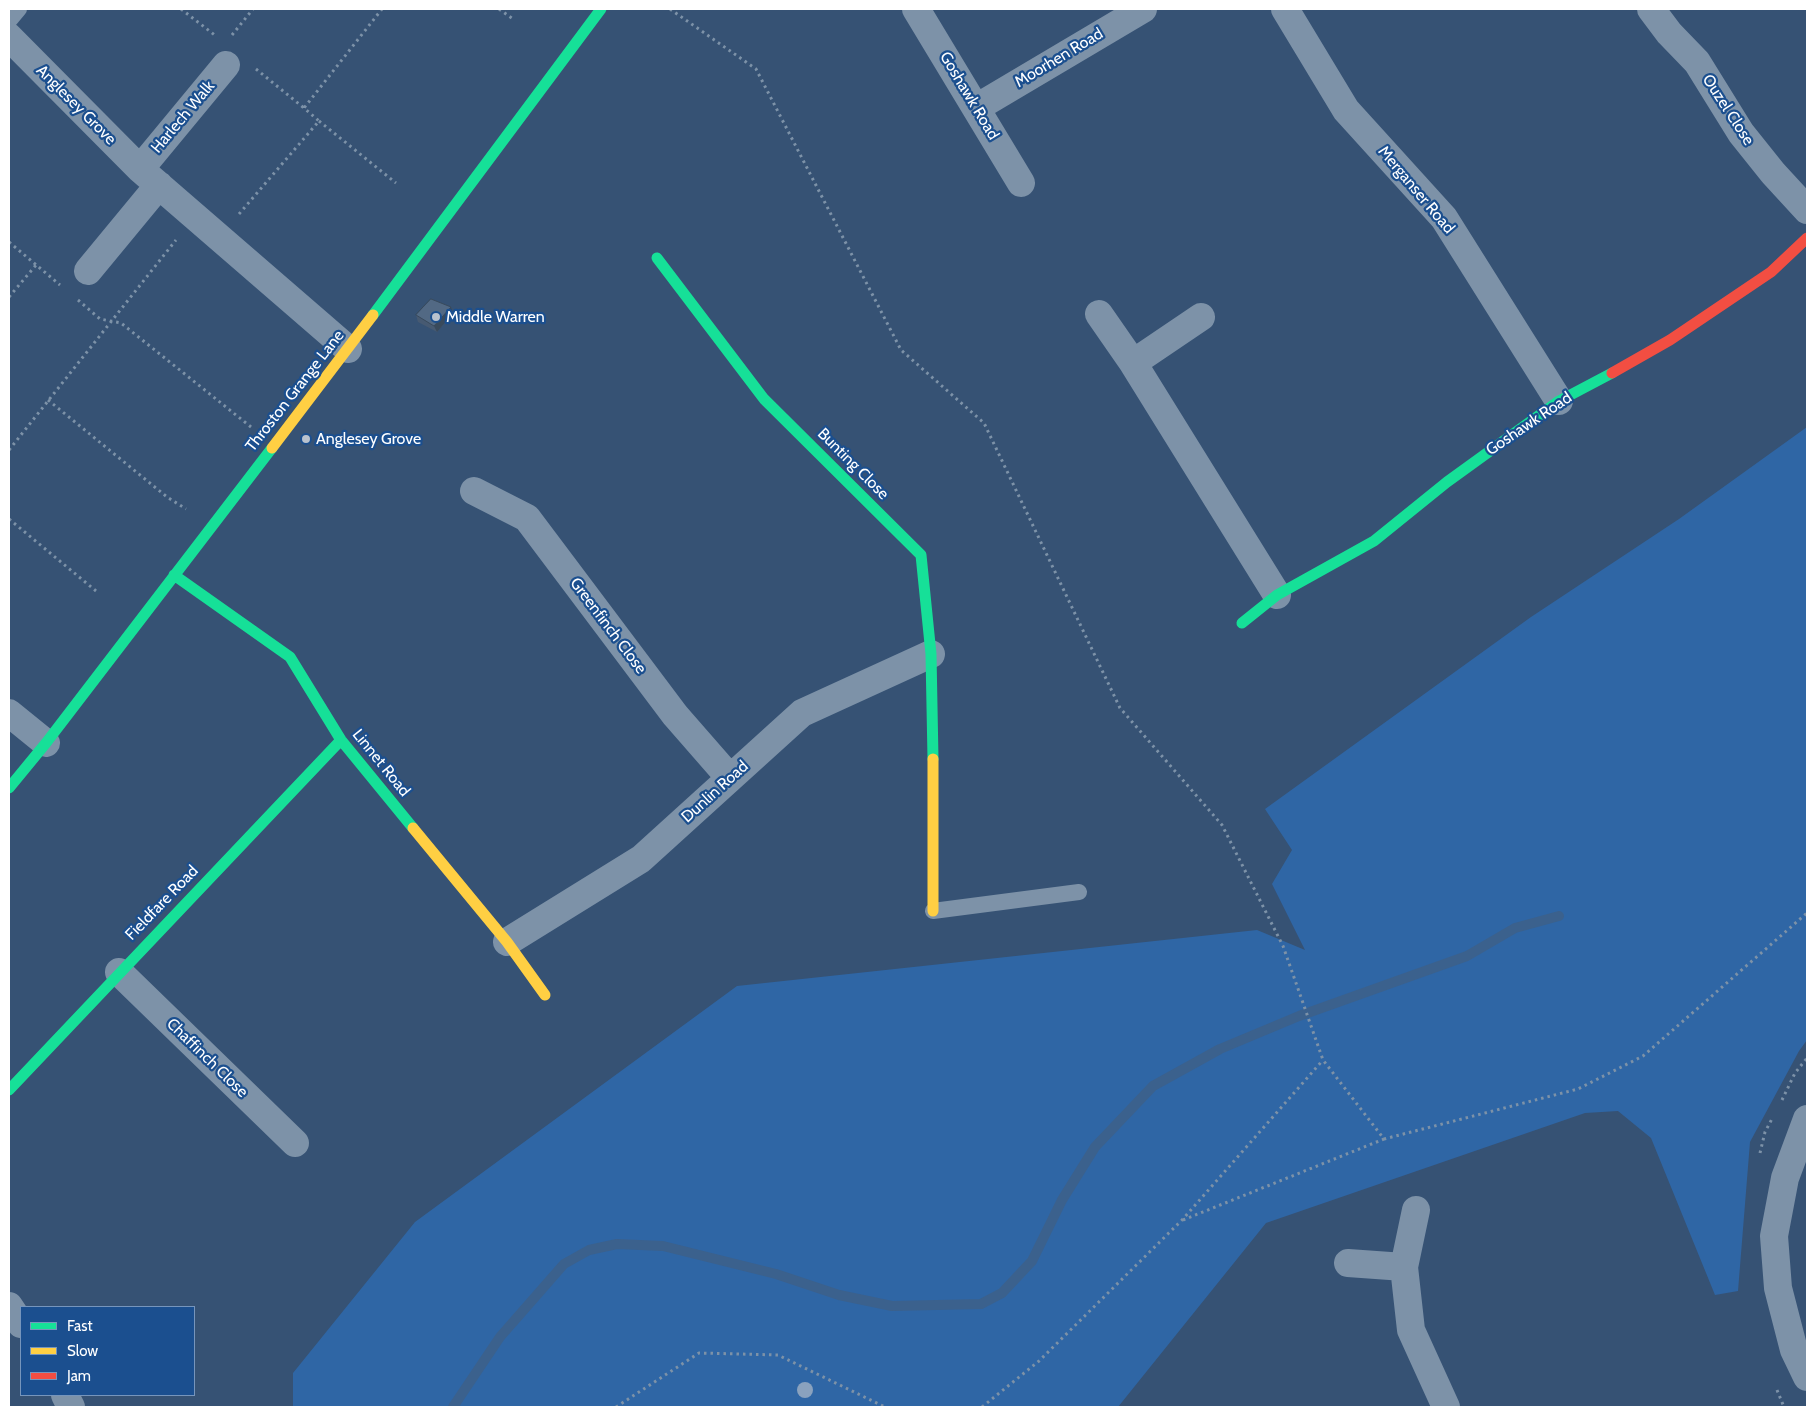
<!DOCTYPE html>
<style>
body{margin:0}
#map{position:relative;width:1816px;height:1416px;overflow:hidden;background:#365274;font-family:Cabin,sans-serif}
canvas{display:block}
.frame{position:absolute;inset:0;border:10px solid #fff;pointer-events:none}
.legend{position:absolute;left:20px;top:1306px;width:175px;height:90px;box-sizing:border-box;background:#1b4f8f;border:1px solid #7695bc;margin:0;padding:6px 9px;list-style:none;font-size:15px;color:#fff}
.legend li{display:flex;align-items:center;gap:10px;height:25px}
.legend b{width:25px;border:1px solid #7695bc}
</style>
<div id="map">
<canvas width="1816" height="1416"></canvas>
<div class="frame"></div>
<ul class="legend">
<li><b style="height:6px;background:#16e098"></b>Fast</li>
<li><b style="height:6px;background:#ffcf43"></b>Slow</li>
<li><b style="height:6px;background:#f24e42"></b>Jam</li>
</ul>
</div>
<script>
const c = document.querySelector('canvas').getContext('2d');
c.lineJoin = 'round';
function fill(path, color) {
  c.fillStyle = color;
  c.fill(path, 'evenodd');
}
function trace(path, color, width, dash) {
  c.strokeStyle = color;
  c.lineWidth = width;
  c.lineCap = dash ? 'butt' : 'round';
  c.setLineDash(dash || []);
  c.stroke(path);
}
function label(font, color, halo, rows, align = 'center') {
  c.font = font + ' Cabin,sans-serif';
  c.lineWidth = 4.5;
  c.setLineDash([]);
  c.textBaseline = 'middle';
  c.strokeStyle = halo;
  c.fillStyle = color;
  for (const [text, x, y, turn = 0] of rows) {
    c.save();
    c.translate(x, y);
    c.rotate((+turn || 0) * Math.PI / 180);
    c.textAlign = isNaN(turn) ? turn : align;
    if (halo) c.strokeText(text, 0, 0);
    c.fillText(text, 0, 0);
    c.restore();
  }
}
const green = new Path2D(`
 M1807,427V1040L1799,1051L1750,1142L1738,1291L1715,1295L1651,1138L1618,1111L1585,1113L1266,1223L1118,1407H293V1373L415,1222L737,986L1257,930L1305,950L1272,884L1292,850L1265,809L1531,617L1679,519Z`);
const stream = new Path2D(`
 M453,1407L500,1337L564,1264L589,1250L617,1244L663,1246L776,1274L839,1295L892,1306L981,1304L1002,1293L1032,1261L1062,1200L1095,1147L1153,1086L1220,1049L1299,1016L1467,956L1515,928L1559,916`);
const path = new Path2D(`
 M181,9L216,36
 M499,9L513,19
 M670,9L756,69L901,350L984,423L1120,708L1222,825L1283,946L1323,1060L1384,1139L1578,1089L1643,1056L1807,913
 M232,35L253,9
 M256,69L304,108
 M319,121L396,183
 M239,214L319,121L304,108L382,9
 M9,242L60,285
 M9,297L36,265
 M78,300L100,319L121,323L251,427
 M48,400L167,497L186,509
 M9,450L176,240
 M9,519L96,591
 M1782,1100L1795,1073L1807,1058
 M1760,1153L1765,1132L1773,1117
 M1183,1220L1384,1139
 M1777,1390L1784,1407
 M616,1407L699,1353L778,1355L885,1407
 M982,1407L1039,1361L1182,1220L1323,1060`);
const lane = new Path2D(`
 M9,21L19,9
 M933,911L1079,892`);
const street = new Path2D(`
 M916,9L1021,183
 M1285,9L1346,110L1444,218L1559,401
 M1651,9L1669,33L1697,62L1741,133L1773,173L1807,210
 M9,37L140,169L348,349
 M976,108L1143,9
 M140,169L226,65
 M88,271L159,185
 M1099,314L1133,363L1277,595
 M1133,363L1201,317
 M474,491L527,518L675,715L730,778
 M9,713L46,743
 M507,942L641,859L802,713L931,654
 M119,972L295,1143
 M1807,1119L1785,1178L1774,1236L1778,1288L1794,1350L1807,1377
 M1416,1210L1404,1267L1411,1330L1446,1407
 M1348,1263L1404,1267
 M9,1306L21,1324
 M65,1395L71,1407`);
const fast = new Path2D(`
 M657,258L764,399L921,555L931,654L933,759
 M373,315L601,9
 M174,575L290,657L341,740L413,828
 M1242,623L1277,595L1374,541L1447,482L1559,401L1612,373
 M9,788L46,743L272,448
 M9,1090L341,740`);
const slow = new Path2D(`
 M272,448L373,315
 M933,759V911
 M413,828L507,942L545,995`);
const jam = new Path2D(`
 M1612,373L1670,340L1771,272L1807,238`);
const trees = [
 [805,1390]
];
const wall = new Path2D(`
 M453,313L437,332L418,322L416,315Z`);
const shadedWall = new Path2D(`
 M451,307L453,313L437,332L434,326Z`);
const building = new Path2D(`
 M431,299L451,307L434,326L416,315Z`);
const markers = [
 [436,317,5,"#b9c2ce"],
 [306,439,5,"#b9c2ce"]
];
const streetNames = [
 ["Moorhen Road",1059,58,-31],
 ["Goshawk Road",969,96,59],
 ["Anglesey Grove",76,105,45],
 ["Ouzel Close",1728,110,57],
 ["Harlech Walk",183,117,-50],
 ["Merganser Road",1416,190,50],
 ["Throston Grange Lane",295,391,-52],
 ["Goshawk Road",1529,424,-34],
 ["Bunting Close",853,464,45],
 ["Greenfinch Close",608,626,53],
 ["Linnet Road",381,763,51],
 ["Dunlin Road",715,792,-42],
 ["Fieldfare Road",162,903,-46],
 ["Chaffinch Close",207,1058,44]
];
const poiNames = [
 ["Middle Warren",446,317],
 ["Anglesey Grove",316,439]
];
fill(green, '#2f66a5');
trace(stream, '#3b618d', 10);
trace(path, '#7d92a8', 3, [2.5, 4]);
trace(lane, '#7d92a8', 16);
trace(street, '#7d92a8', 28);
trace(fast, '#16e098', 11);
trace(slow, '#ffcf43', 11);
trace(jam, '#f24e42', 11);
c.fillStyle = '#8aa2be';
for (const [x, y] of trees) {
  c.beginPath();
  c.arc(x, y, 8, 0, 2 * Math.PI);
  c.fill();
}
fill(wall, '#475a72');
fill(shadedWall, '#394a5c');
fill(building, '#526984');
trace(building, '#394a5c', 1);
for (const [x, y, r, color] of markers) {
  const dot = new Path2D();
  dot.arc(x, y, r, 0, 2 * Math.PI);
  c.fillStyle = color;
  c.fill(dot);
  trace(dot, '#1b4f8f', 2);
}
label('16px', '#fff', '#1b4f8f', streetNames);
label('16px', '#fff', '#1b4f8f', poiNames, 'left');
</script>
